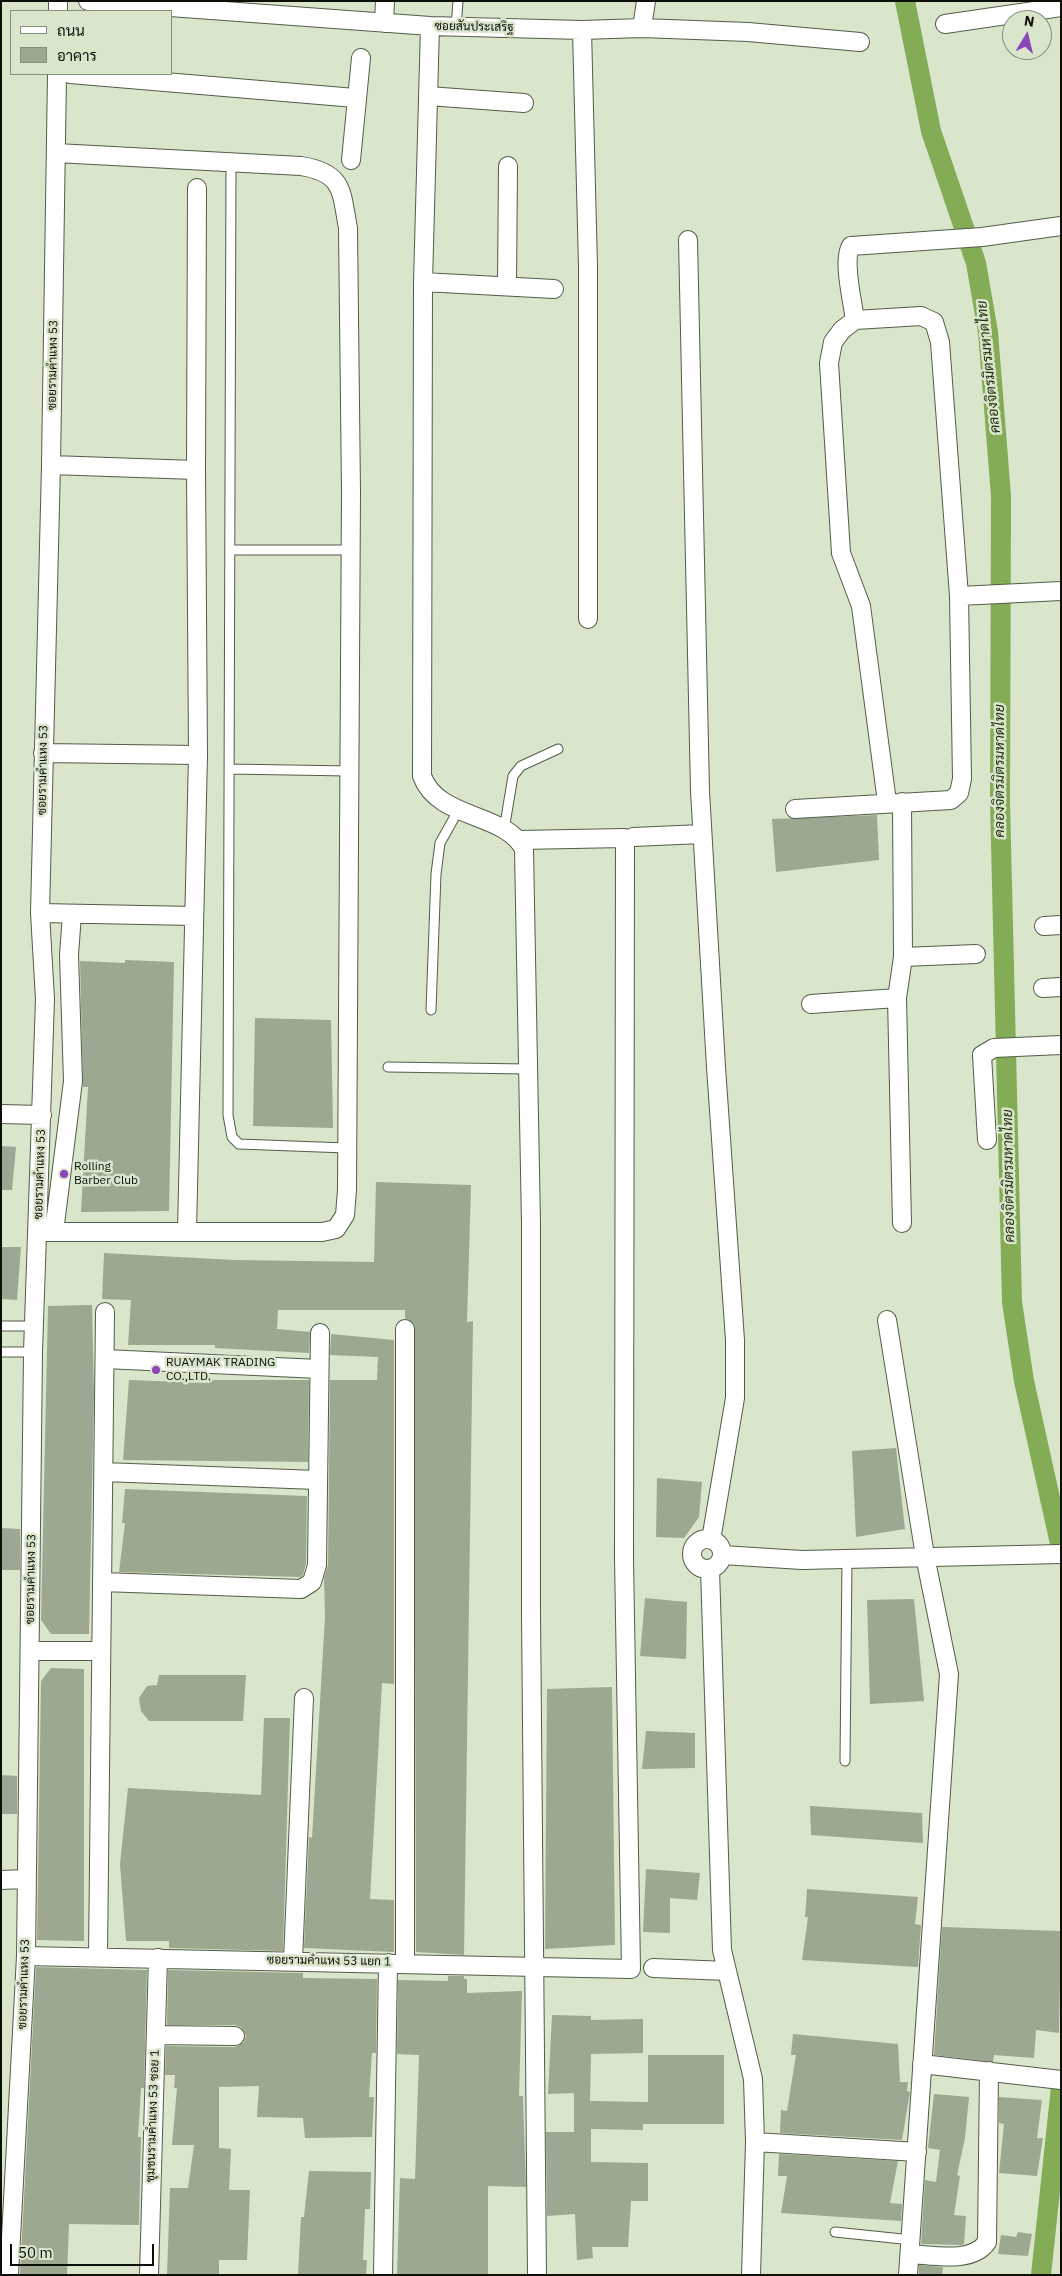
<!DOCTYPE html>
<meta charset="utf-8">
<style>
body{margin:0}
#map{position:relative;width:1062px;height:2276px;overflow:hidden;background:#d9e6cc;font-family:"IBM Plex Sans",Sarabun,sans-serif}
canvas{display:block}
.frame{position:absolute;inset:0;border:2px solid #0c1007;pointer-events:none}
.legend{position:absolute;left:10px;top:10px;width:162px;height:65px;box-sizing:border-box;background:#d9e6cc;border:1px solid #87907d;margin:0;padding:6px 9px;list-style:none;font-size:15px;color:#0c1007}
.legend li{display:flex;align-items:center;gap:10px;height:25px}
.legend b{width:25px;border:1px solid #87907d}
.north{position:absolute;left:1002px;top:10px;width:50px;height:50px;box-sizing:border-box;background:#d9e6cc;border:1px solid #87907d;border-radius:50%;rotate:9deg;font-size:14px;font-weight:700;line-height:20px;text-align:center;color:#0c1007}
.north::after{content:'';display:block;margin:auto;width:18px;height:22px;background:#8a45b9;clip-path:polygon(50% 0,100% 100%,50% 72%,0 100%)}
.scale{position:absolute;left:10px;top:2244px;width:144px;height:22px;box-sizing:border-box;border:2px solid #0c1007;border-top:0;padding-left:6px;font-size:15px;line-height:18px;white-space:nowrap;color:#0c1007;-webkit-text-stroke:4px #d9e6cc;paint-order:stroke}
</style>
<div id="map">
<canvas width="1062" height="2276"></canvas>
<div class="frame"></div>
<ul class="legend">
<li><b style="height:6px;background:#fff"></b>ถนน</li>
<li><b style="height:14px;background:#9ca890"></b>อาคาร</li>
</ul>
<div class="north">N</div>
<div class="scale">50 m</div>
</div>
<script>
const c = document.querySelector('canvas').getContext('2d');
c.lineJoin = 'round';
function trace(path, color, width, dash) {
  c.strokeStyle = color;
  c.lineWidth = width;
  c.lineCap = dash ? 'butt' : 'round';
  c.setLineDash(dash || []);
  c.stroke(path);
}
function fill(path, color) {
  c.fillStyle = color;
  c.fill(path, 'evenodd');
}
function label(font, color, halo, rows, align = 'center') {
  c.font = font + ' "IBM Plex Sans",Sarabun,sans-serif';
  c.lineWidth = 5;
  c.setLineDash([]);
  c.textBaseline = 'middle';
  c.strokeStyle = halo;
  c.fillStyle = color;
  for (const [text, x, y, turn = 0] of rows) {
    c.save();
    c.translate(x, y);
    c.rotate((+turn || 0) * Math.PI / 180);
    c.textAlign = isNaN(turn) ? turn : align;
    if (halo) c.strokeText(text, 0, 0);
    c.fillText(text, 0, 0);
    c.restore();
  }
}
const canal = new Path2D(`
 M905,1L931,131L976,263L988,332L1001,496L1000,801L1012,1302L1024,1381L1061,1548
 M1041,2275L1061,2087`);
const building = new Path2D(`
 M877,815L879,860L776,872L772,819Z
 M125,960L174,962L169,1211L81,1212L88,1087H83L80,961L125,963Z
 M255,1018L331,1020L333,1128L253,1126Z
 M1,1146L16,1147L12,1190H1Z
 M376,1182L471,1185L467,1322L473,1321L464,1955L416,1952L414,1324L405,1318V1310H278L277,1329L310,1332L309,1353L215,1348V1345H128L131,1300L102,1299L104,1253L234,1260L374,1262Z
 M1,1247H21L17,1300L1,1299Z
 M92,1305L94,1393L89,1634H51L41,1620L48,1306Z
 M331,1334L394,1340V1684L382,1683L370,1899L394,1900V1952L304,1948L309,1837L312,1838L325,1617L324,1578L328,1565L330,1380H377L378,1357L330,1355Z
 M129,1380L209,1383V1380H309L308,1462L123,1460Z
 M896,1448L905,1529L856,1537L852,1451Z
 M657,1478L702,1482L699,1517L684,1538L656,1537Z
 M125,1489L307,1496L306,1563L303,1575L300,1577L119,1572L125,1523H122Z
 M1,1528L20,1529V1570H1Z
 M645,1598L687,1602L686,1659L640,1656Z
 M914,1599L924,1701L870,1704L867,1600Z
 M51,1668L84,1669V1941L37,1940L41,1681Z
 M159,1675H246L243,1721H149L141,1711L139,1698L147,1686L157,1685Z
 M612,1687L615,1945L545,1949L547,1689Z
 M264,1718H290L283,1951L169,1948V1941H126L120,1864L128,1788L261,1795Z
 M646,1731L695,1733V1768L642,1769Z
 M1,1775L17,1776V1814H1Z
 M810,1806L922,1813L923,1843L811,1835Z
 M646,1869L700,1873L697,1900L670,1898V1933L643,1932Z
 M807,1889L918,1897L915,1924L921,1925L918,1967L802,1960L808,1917H805Z
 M942,1927L1061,1931L1059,2033L1036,2030L1034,2058L994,2055L993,2062L934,2055Z
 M36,1967L147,1970L144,2088H141L138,2137H141L139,2225L69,2224L67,2275H20Z
 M168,1970L303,1973V1978L377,1979L376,2053H372L369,2097H374L372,2137L305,2138L303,2118L257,2117L259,2086L219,2087V2148L231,2149L229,2190H250L247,2260H219V2275H167L170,2188H188L194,2145H172L177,2088H174L175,2075H165L166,2046L235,2047L244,2042L246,2036L241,2027L235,2025H167Z
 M448,1976H464V1979H467V1993L522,1991L519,2096H523L526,2187L488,2186V2275H397L400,2178L415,2179L419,2055L397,2054L398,1980L448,1981Z
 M552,2015L591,2016V2020L643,2019V2053L591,2054L590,2101L648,2102V2055H724V2124H643V2130L591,2129V2162L648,2163V2201H631L628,2247H592L593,2258L577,2260L575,2214L547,2216L546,2132H574V2093L548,2094Z
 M793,2034L898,2044L900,2082H908L907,2091L910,2092L902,2140L780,2133L781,2110L787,2111L796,2055H791Z
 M934,2094L969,2097L965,2138L957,2175L960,2176L954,2215L966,2216L964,2244L961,2245L921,2244L925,2180L936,2182L940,2150L928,2148Z
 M999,2097L1042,2100L1037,2138H1043L1037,2176L999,2173L1004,2124L999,2123Z
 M779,2154L898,2161L890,2203L902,2204L901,2221L781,2213L787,2176H778Z
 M309,2171L371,2172L370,2209H365L363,2260H367L366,2275H298L301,2217H304Z
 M1018,2232L1032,2234L1028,2256L998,2254L1001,2235L1016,2237Z
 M919,2265L943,2267L942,2275H919Z`);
const lane = new Path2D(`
 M456,28L458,1
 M231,162L228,1115L232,1137L239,1144L346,1148
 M230,550H351
 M229,769L349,771
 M504,830L513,776L521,766L558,749
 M431,1010L436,874L440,843L458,811
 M388,1067L528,1069
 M1,1326H34
 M1,1352H33
 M845,1761L847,1560
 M835,2232L912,2240`);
const street = new Path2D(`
 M88,1L430,26L582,30L642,28L748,32L860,42
 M58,11V1
 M384,23L385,1
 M945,24L1061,7
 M430,26L423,282L422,776C438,820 505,812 524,849L531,1225V1612L537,2275
 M642,28L646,1
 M582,30L588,267V619
 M70,74L355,98
 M428,96L524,103
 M351,160L361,58
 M688,240L700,791L716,1067L735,1340V1398L711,1540
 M423,282L554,289
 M507,286L508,166
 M855,320C853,303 842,260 851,246L982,237L1061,226
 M51,465L196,470
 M959,596L1061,591
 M43,753L198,755
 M902,802L903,957L897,998L902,1223
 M795,809L951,800L959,793L962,779L959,596L940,342L934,322L921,316L855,320L842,330L833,342L829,363L841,553L861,606L887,802
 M633,837L702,834
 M40,913L194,916
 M1044,926L1061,925
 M903,957L976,954
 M1043,988L1061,987
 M811,1004L897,998
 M1,1114L42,1115
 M987,1140L982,1055L994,1048L1061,1045
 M187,1231L198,755L196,470L197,188
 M38,1232H322L336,1229L345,1215L347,1190L351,492L348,228C341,191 344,173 301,166L56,153
 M54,1232L73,1081L69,955L72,914
 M887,1320L925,1556L949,1674L908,2275
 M405,1329V1963
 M105,1359L319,1369
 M104,1472L317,1480
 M692 1554a15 15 0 1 1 30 0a15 15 0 1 1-30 0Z
 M722,1555L802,1560L1061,1554
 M710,1569L722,1950L753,2079L755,2142L751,2275
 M102,1582L301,1589L312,1582L317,1565L320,1333
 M30,1651H101
 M1,1880L26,1879
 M26,1956L631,1969L624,1559L625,838L519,840
 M98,1956L105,1312
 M293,1961L304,1698
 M653,1968L727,1971
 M156,2035L235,2036
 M922,2064L1061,2080
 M755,2142L917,2152
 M910,2254C933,2255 972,2264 987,2242L989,2071
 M9,2275L26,1956L33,1352L45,999L40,913L51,465L57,74
 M149,2275L158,1958
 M383,2275L388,1963`);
const markers = [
 [64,1174,5,"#8a45b9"],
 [156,1370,5,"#8a45b9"]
];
const streetNames = [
 ["ซอยสันประเสริฐ",474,27,1],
 ["ซอยรามคำแหง 53",53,365,-89],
 ["ซอยรามคำแหง 53",43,770,-89],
 ["ซอยรามคำแหง 53",40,1174,-88],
 ["ซอยรามคำแหง 53",31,1579,-89],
 ["ซอยรามคำแหง 53 แยก 1",329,1961,1],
 ["ซอยรามคำแหง 53",24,1984,-88],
 ["ชุมชนรามคำแหง 53 ซอย 1",153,2116,-88]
];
const poiNames = [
 ["Rolling",74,1167],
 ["Barber Club",74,1181],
 ["RUAYMAK TRADING",166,1363],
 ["CO.,LTD.",166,1377]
];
const waterNames = [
 ["คลองจิตรมิตรมหาดไทย",989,367,-96],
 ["คลองจิตรมิตรมหาดไทย",1000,771,-90],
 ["คลองจิตรมิตรมหาดไทย",1009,1176,-91]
];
trace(canal, '#84ab55', 20);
fill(building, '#9ca890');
trace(lane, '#525d47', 11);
trace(street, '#525d47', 20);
trace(lane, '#fff', 9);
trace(street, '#fff', 18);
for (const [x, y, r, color] of markers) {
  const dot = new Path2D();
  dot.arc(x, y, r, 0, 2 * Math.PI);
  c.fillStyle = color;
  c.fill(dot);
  trace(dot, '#d9e6cc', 2);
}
label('12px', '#0c1007', '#d9e6cc', streetNames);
label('12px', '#0c1007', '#d9e6cc', poiNames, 'left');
label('italic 14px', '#202f0b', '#d9e6cc', waterNames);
</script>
